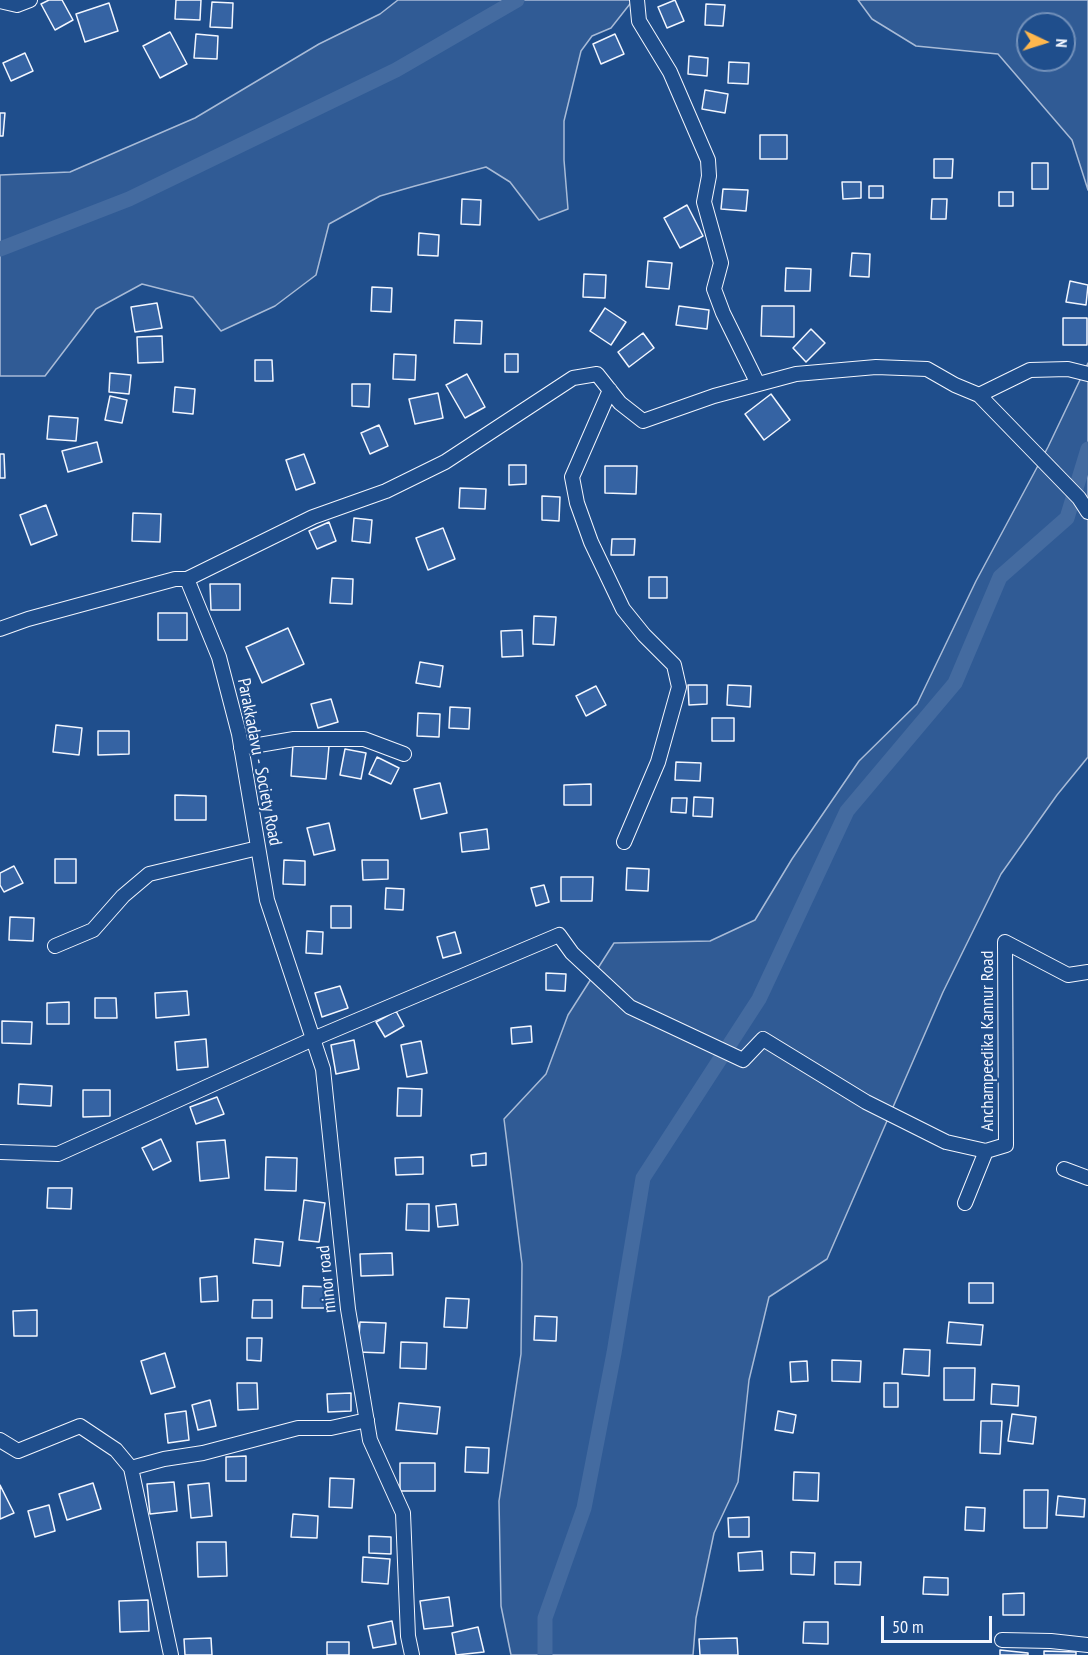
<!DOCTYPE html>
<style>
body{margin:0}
#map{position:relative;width:1088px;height:1655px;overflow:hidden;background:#1f4e8c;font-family:"PT Sans Narrow",sans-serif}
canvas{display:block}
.north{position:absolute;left:1016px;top:12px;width:60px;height:60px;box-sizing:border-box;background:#1f4e8c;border:2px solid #7391ba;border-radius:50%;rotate:94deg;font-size:16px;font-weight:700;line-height:24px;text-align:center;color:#f2f6ff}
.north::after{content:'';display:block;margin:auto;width:21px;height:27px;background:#ffb74d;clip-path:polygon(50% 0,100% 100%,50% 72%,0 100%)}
.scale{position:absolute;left:881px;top:1616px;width:111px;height:27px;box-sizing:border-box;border:3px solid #f2f6ff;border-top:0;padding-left:8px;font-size:18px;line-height:21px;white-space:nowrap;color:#f2f6ff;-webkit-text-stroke:4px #1f4e8c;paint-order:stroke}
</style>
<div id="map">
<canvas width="1088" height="1655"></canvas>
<div class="north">N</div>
<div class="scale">50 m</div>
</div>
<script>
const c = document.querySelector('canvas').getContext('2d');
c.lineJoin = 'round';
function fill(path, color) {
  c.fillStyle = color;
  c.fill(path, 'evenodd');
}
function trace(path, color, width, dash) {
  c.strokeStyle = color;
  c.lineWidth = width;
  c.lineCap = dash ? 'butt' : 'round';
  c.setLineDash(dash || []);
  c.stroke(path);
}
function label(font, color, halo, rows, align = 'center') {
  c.font = font + ' "PT Sans Narrow",sans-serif';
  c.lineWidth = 4.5;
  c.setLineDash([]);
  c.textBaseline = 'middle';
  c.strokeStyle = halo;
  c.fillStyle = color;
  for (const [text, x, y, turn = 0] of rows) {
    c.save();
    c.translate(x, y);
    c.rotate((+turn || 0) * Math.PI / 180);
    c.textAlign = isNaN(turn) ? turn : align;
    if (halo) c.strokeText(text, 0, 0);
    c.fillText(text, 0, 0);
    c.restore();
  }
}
const built = new Path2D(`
 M398,0H633L611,28L592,36L581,51L564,121V160L568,209L539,220L510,182L486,167L415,186L380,196L329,224L316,275L275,306L221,331L193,297L142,284L96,309L45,376H0V175L70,172L195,118L319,44L380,14Z
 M858,0H1088V190L1072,140L998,54L916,46L872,19ZM1028,24H1064V60H1028Z
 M1088,363V757L1057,795L1001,874L943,992L827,1259L769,1297L749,1380L738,1482L714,1533L696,1618L693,1655H511L501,1606L499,1501L521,1354L522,1264L504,1119L546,1074L568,1015L614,943L710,941L755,920L792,859L859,761L917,704L976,581L1048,447Z`);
const canal = new Path2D(`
 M0,249L129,199L396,70L517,0
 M545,1655V1618L584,1508L614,1353L643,1178L759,999L847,811L955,683L1000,577L1067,518L1088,449`);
const building = new Path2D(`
 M49,0H62L73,20L55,30L41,4Z
 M176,0H201L200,20L175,19Z
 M675,0L684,21L667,28L658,7Z
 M212,2L233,3L232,28L210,27Z
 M109,3L118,31L85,42L76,14Z
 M706,4L725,5L723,26L705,25Z
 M170,32L187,64L160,78L143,46Z
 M196,34L218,36L217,59L194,58Z
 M615,34L624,54L601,64L593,44Z
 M25,53L33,71L11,81L3,63Z
 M689,56L708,58L707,76L688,74Z
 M729,62L749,63L748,84L728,83Z
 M705,90L728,94L725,113L702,109Z
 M0,113H5L3,136H0Z
 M760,135H787V159H760Z
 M934,159H953L952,178H934Z
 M1032,163H1048V189H1032Z
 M842,182H861V198L843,199Z
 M869,186H883V198H869Z
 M723,189L748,190L746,211L721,209Z
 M999,192H1013V206H999Z
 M462,199L481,200L480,225L461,224Z
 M932,199H947L946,219H931Z
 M687,205L703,236L680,248L664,218Z
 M419,233L439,235L438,256L418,255Z
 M852,253L870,254L869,277L850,276Z
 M648,261L672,263L669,289L646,287Z
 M786,268L811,269L810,291H785Z
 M584,274L606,275L605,298L583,297Z
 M1070,281L1088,285L1086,305L1066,302Z
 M372,287L392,288L391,312L371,311Z
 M157,303L162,328L135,332L131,307Z
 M679,306L709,310L707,329L676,325Z
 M762,306H794V337L761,336Z
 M605,308L626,322L611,345L590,331Z
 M1063,318H1087V345H1063Z
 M455,320L482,321L481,344L454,343Z
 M811,329L825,343L806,362L793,348Z
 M643,333L654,348L629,367L618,352Z
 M162,336L163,362L138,363L137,337Z
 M394,354L416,355L415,380L393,379Z
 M505,354H518V372H505Z
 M255,360H272L273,381H255Z
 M110,373L131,375L129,394L109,392Z
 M467,374L485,407L465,418L446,385Z
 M352,384H370L369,407L352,406Z
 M175,387L195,389L193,414L173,412Z
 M438,393L443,418L415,424L409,399Z
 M771,394L790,420L764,440L745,414Z
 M110,396L127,400L122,423L105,420Z
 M49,416L78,418L76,441L47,439Z
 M379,425L388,446L370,454L361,433Z
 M97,442L102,462L68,472L62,451Z
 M0,454H4L5,478H0Z
 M304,454L315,483L296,490L286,460Z
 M509,465H526V484L509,485Z
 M605,466H637L636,494L605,493Z
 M460,488L486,489L485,509L459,508Z
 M542,496L560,497L559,521L542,520Z
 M46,505L57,535L31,545L20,515Z
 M133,513L161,514L160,542L132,541Z
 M354,518L372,520L370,543L352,541Z
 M329,522L336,541L317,549L309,531Z
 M443,528L455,559L428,570L416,538Z
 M612,539H635L634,555H611Z
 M649,577H667V598H649Z
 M332,578L353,579L352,604L330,603Z
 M210,584H240V610H211Z
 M158,613H187V640H158Z
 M534,616L556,617L554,645L533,644Z
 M288,628L304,664L262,683L246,647Z
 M522,630L523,656L502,657L501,631Z
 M420,662L443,666L440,687L416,683Z
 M688,685H707V704L689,705Z
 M728,685L751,686L750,707L727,705Z
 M596,686L606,705L586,716L576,696Z
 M331,699L338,722L318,728L311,704Z
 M450,707L470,708L469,729L449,728Z
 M418,713L440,714L439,737L417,736Z
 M712,718H734V741H712Z
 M56,725L82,728L79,755L53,752Z
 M98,731H129V754L98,755Z
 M293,744L329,746L326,779L291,776Z
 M345,749L366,753L361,779L340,775Z
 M377,757L399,768L391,784L369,774Z
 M676,762L701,763L700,781L675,780Z
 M440,783L447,813L421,819L414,789Z
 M591,784V805H564V785Z
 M175,795L206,796V820H175Z
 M694,797L713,798L712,817L693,816Z
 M672,798H687L686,813L671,812Z
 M329,823L335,850L314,855L307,828Z
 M487,829L489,849L462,852L460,833Z
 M55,859H76V883H55Z
 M284,860L305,861V885L283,884Z
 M362,860H388V879L363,880Z
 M14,866L23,883L4,892L0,885V873Z
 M627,868L649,869L648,891L626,890Z
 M561,877H593L592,901H561Z
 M544,885L549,902L536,906L531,888Z
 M386,888L404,889L403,910L385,909Z
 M331,906H351V928H331Z
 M10,917L34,918L33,941L9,940Z
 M307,931L323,932L322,954L306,953Z
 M455,932L461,953L443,958L437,937Z
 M546,973L566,974L565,991L546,990Z
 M340,986L348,1008L322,1017L315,993Z
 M187,991L189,1015L156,1018L155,993Z
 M95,998H116L117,1018H95Z
 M69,1002V1024H47V1003Z
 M396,1011L404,1026L385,1037L376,1022Z
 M2,1021L32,1022L31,1044L2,1043Z
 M531,1026L532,1042L512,1044L511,1028Z
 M206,1039L208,1067L177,1070L175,1042Z
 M354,1040L359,1069L336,1074L331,1045Z
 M421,1041L427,1073L407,1077L401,1045Z
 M19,1084L52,1086L51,1106L18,1104Z
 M398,1088L422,1089L421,1116H397Z
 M83,1090H110V1116L83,1117Z
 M217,1097L224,1114L196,1124L190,1107Z
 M161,1139L171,1161L153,1170L142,1148Z
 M225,1140L229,1178L200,1181L197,1142Z
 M486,1153V1165L472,1166L471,1155Z
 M266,1157L297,1158L296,1191L265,1190Z
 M423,1157V1174L396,1175L395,1158Z
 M48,1188H72L71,1209L47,1208Z
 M304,1200L325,1203L319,1242L299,1240Z
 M407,1204H429V1231L406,1230Z
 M456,1204L458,1225L438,1227L436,1206Z
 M255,1239L283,1242L280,1266L253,1263Z
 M392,1253L393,1275L361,1276L360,1254Z
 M217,1276L218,1301L201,1302L200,1278Z
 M969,1283H993V1303H969Z
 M303,1286L331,1287V1308H302Z
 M446,1298L469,1299L467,1328L444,1327Z
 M253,1300H272V1318H252Z
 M37,1310V1336H14L13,1311Z
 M535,1316L557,1317L556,1341L534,1340Z
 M360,1322L386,1323L384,1353L358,1352Z
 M949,1322L983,1325L981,1345L947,1343Z
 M247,1338H262L261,1361L247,1360Z
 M401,1342L427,1343L426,1369L400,1368Z
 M904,1349L930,1350L929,1376L902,1374Z
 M165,1353L175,1387L151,1394L141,1361Z
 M832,1360L861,1361L860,1382L832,1381Z
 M807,1361L808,1381L791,1382L790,1362Z
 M944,1368H975L974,1400H944Z
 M237,1383H257L258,1409L238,1410Z
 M884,1383H898V1407H884Z
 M992,1384L1019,1386L1018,1406L991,1404Z
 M351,1393V1411L328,1412L327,1394Z
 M210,1400L216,1426L198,1430L192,1405Z
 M399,1403L440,1407L437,1434L396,1430Z
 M186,1411L189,1440L168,1443L165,1414Z
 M778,1411L796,1415L793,1433L775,1430Z
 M1012,1414L1036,1417L1033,1444L1008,1441Z
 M981,1421H1002L1000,1454L980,1453Z
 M466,1447L489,1448L488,1473L465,1472Z
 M246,1456V1481H226V1457Z
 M400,1463H435V1491H400Z
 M794,1472L819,1473L818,1501L793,1500Z
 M330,1478L354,1479L352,1508L329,1507Z
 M174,1482L177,1511L150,1514L147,1484Z
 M93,1483L101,1509L67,1520L59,1494Z
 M209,1483L212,1516L191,1518L188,1485Z
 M0,1485L14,1513L0,1519Z
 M1024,1490H1048L1047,1528H1024Z
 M1058,1496L1085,1499L1084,1517L1056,1515Z
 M49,1505L55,1531L35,1537L28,1511Z
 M966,1507L985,1508L984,1531L965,1530Z
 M293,1514L318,1516L317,1538L291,1537Z
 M749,1517V1537H729L728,1518Z
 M369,1536L391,1537V1554L369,1553Z
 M197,1542H226L227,1576L198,1577Z
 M762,1551L763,1570L739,1571L738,1553Z
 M791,1552L815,1553L814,1575L791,1574Z
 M363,1557L390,1559L388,1584L362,1582Z
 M835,1562H861L860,1585L835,1584Z
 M924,1577L948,1578V1595L923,1594Z
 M1024,1593V1615H1003V1594Z
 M449,1597L453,1626L424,1629L420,1601Z
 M148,1600L149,1631L120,1632L119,1601Z
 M392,1621L396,1644L373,1648L368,1626Z
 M804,1622H828V1644L803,1643Z
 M478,1627L484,1652L456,1655L452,1633Z
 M211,1638L212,1655H185L184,1639Z
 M737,1638L738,1655H700L699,1639Z
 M327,1642H349V1655H327Z
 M1000,1650L1028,1653V1655H1000Z
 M1044,1651L1076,1652V1655H1044Z`);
const street = new Path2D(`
 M637,0L639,21L670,72L708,160L709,176L704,202L721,263L714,289L723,313L758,384
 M0,1L17,5L30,0
 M610,390L572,477L577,503L591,542L623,609L644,635L674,665L679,687L658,762L624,842
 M979,395L1030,370L1068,369L1088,374
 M187,579L313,517L386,491L445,462L573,378L597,374L620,403L643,421L714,396L796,374L876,367L927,369L955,385L979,395L1079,498L1088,512
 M0,629L28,619L175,579H187L219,657L239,734L267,900L323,1069L348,1309L370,1440L403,1513L408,1636L412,1655
 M241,748L294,739H364L404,754
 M55,946L93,930L123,896L149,874L258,848
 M0,1152L58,1154L313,1039L559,935L572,953L630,1007L743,1060L763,1039L866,1102L946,1142L986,1151L1006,1145L1005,942L1068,975L1088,972
 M1064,1169L1088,1178
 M965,1203L986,1151
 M0,1440L18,1451L80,1426L116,1450L131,1468L164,1459L203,1453L298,1428H331L367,1420
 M131,1468L171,1655
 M1002,1640L1051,1641L1088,1645`);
const streetNames = [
 ["Parakkadavu - Society Road",259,762,79],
 ["Anchampeedika Kannur Road",988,1041,-90],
 ["minor road",327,1279,-96]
];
fill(built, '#305b95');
trace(built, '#a8bbd7', 1.5);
trace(canal, '#446ba0', 15);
fill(building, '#3563a3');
trace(building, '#f2f6ff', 1.5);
trace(street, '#f2f6ff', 16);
trace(street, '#1f4e8c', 14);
label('18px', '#f2f6ff', '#1f4e8c', streetNames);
</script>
